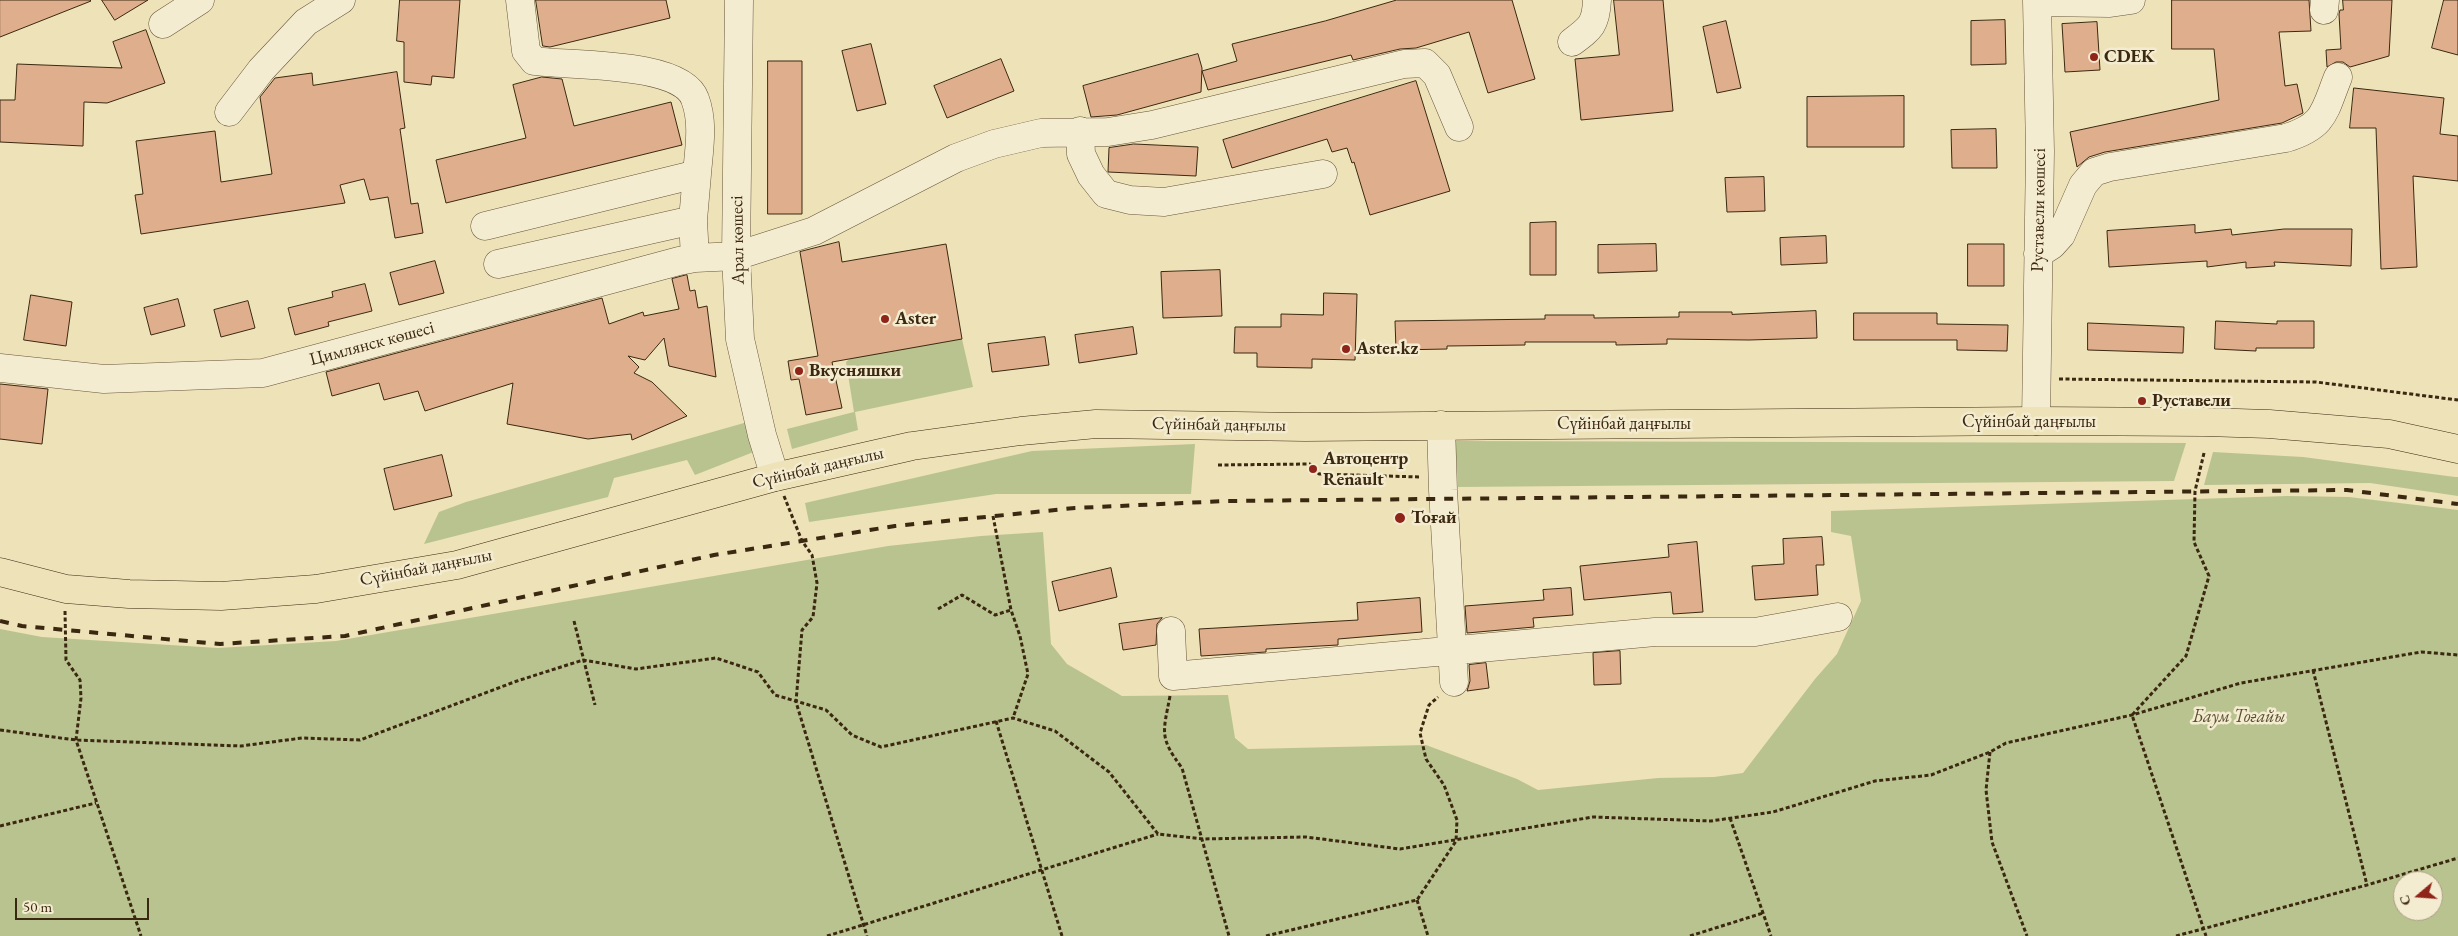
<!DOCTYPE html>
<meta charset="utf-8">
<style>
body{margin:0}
#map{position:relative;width:2458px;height:936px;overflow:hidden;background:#eee2b8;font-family:"EB Garamond",serif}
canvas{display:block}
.north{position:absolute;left:2393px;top:871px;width:50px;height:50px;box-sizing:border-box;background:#f4ecd1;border:1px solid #aa9e84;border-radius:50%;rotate:252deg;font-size:14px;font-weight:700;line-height:20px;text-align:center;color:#3b2810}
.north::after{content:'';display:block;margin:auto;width:18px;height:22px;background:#8f2418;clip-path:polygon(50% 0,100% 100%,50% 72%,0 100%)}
.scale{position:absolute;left:15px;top:898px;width:134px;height:22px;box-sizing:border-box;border:2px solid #3b2810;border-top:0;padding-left:6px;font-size:15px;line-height:18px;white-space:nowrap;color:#3b2810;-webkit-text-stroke:4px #f4ecd1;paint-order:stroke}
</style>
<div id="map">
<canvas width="2458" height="936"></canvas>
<div class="north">С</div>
<div class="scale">50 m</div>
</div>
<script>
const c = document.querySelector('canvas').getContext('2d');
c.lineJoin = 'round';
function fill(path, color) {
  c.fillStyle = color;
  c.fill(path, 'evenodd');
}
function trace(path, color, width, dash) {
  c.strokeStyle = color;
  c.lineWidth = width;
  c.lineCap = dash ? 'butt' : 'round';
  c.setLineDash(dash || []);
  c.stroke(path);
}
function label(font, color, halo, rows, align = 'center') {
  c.font = font + ' "EB Garamond",serif';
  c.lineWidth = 5;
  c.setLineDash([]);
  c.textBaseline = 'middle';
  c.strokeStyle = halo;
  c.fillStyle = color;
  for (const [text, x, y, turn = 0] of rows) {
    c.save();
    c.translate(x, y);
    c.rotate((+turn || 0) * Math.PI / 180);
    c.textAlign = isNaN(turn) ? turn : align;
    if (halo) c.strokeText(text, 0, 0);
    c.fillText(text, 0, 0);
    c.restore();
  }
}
const green = new Path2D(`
 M962,339L973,387L855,412L858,430L792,449L787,429L854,412L846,362L851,358Z
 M751,421L756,451L695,475L687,460L614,478L608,497L424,544L439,512L466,502Z
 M1455,441L2186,443L2174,481L1458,487Z
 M1195,444L1191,494H996L809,522L805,503L1032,451Z
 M2213,452L2303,457L2455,477H2458V496L2370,483L2204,485Z
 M2287,496L2349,497L2458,510V936H0V629L42,637L218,648L336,641L888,546L981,536L1043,532L1051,644L1067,664L1122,696L1228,695L1235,738L1248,749L1426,745L1517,779L1538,790L1658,778L1714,777L1743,773L1815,679L1837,654L1861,601L1851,536L1831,532V511ZM2403,881H2433V911H2403Z`);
const building = new Path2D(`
 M0,0H90L91,1L0,37Z
 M102,0H148L115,20Z
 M400,0H460L454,78L432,76L431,85L404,82V42L397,41Z
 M536,0H666L670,18L550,47L543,46Z
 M1397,0H1512L1535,79L1488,93L1469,32L1416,48L1400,49L1353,60L1351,55L1208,90L1202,71L1237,61L1232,44L1325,21Z
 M1614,0H1663L1673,111L1581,120L1575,59L1619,55Z
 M2172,0H2309L2311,31L2279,32L2285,86L2297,84L2303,113L2282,123L2105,152L2089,157L2077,167L2070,132L2219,100L2214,49H2172Z
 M2343,0H2392L2389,56L2350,67L2343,62H2336L2327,67L2326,50L2341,49L2339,14L2340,10H2343Z
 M2444,0H2458V55L2432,48Z
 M2005,20L2006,64L1971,65V21Z
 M1726,21L1741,88L1717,93L1703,27Z
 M2097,22L2100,70L2065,72L2062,24Z
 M146,30L165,83L107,103L84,102L83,146L0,142V100H15L17,64L122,68L113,42Z
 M871,44L886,104L857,111L842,51Z
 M1198,54L1202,68L1201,92L1117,115L1091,117L1083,86Z
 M1001,59L1014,91L947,118L934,86Z
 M768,61H802V214H768Z
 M397,72L405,128L400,129L411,204L418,203L423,233L395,238L388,197L370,200L364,179L340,185L345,203L141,234L135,195L143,194L136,141L215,131L221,182L272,174L260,97L275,78L312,73L313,85Z
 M542,77L562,79L574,126L671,102L682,145L446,203L436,160L526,138L513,85Z
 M1416,81L1450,191L1370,215L1354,162L1352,163L1347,148L1332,152L1327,139L1232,168L1223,140Z
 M2354,88L2444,98L2440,134L2458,136V181L2413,176L2417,267L2381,269L2376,128H2350Z
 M1904,96V147H1807V97Z
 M1996,129L1997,168H1952L1951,130Z
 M1134,144L1198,147L1196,176L1108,172L1109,148Z
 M1764,177L1765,211L1727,212L1725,178Z
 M1556,222V275H1530V223Z
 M2195,225V233L2231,229L2232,235L2284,229H2352L2351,266L2274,262L2275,266L2246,268V262L2207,267V261L2109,267L2107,231Z
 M1826,236L1827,263L1781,265L1780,238Z
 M839,242L842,262L946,244L962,339L832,362L842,408L806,415L799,379L791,380L788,361L818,356L800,252Z
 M1656,244L1657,271L1598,273V245Z
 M1968,244H2004V286H1968Z
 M435,261L444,293L399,305L390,273Z
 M1220,270L1222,316L1163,318L1161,272Z
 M687,275L690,291L695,290L698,308L707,306L716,377L669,366L664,338L645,360L628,356L639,367L634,373L652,382L687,416L632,440L631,434L588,439L507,424L513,383L425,411L418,391L384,400L379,383L332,396L326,372L602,298L609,324L643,312L644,316L679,309L672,279Z
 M365,284L372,311L328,322L329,326L295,335L288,308L333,297L332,292Z
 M1324,293L1357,294L1355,360L1312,359V368L1257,367V353H1234L1235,327H1281V314L1323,315Z
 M31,295L72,302L66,346L24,340Z
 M178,299L185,326L151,335L144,308Z
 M248,301L255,328L221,337L214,310Z
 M1816,311L1817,338L1749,340L1667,339V344L1616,345V342H1525V345L1447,346V349L1396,350L1395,321L1545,319V315H1594V318L1679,317V312H1732V314Z
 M1854,313H1937V324L2008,325L2007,351L1957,350V340H1854Z
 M2216,321L2277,324V321H2314V348H2256V351L2215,349Z
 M2088,323L2184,327L2183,353L2088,350Z
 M1133,327L1137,354L1079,363L1075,335Z
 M1045,337L1049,365L992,372L988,344Z
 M0,384L48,389L42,444L0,439Z
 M442,455L452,496L394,510L384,469Z
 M1822,537L1824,565H1816L1818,595L1755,600L1752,566L1784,564L1783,539Z
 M1697,542L1703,612L1673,614L1671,592L1584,600L1580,566L1669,557L1668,545Z
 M1111,568L1117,597L1059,611L1052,582Z
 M1571,588L1573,615L1533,618L1534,627L1467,633L1465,606L1544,600L1543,590Z
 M1420,598L1422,632L1338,639V645L1266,649V652L1201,656L1199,629L1358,620L1357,603Z
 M1162,618L1157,624L1156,645L1123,650L1119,624Z
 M1620,651L1621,684L1594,685L1593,653Z
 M1486,663L1489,688L1467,691L1470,681L1469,665Z`);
const path = new Path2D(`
 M2059,379L2316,382L2458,400
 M2204,453L2195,491L2194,542L2209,576L2186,656L2132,715L2206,936
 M1218,465L1310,464L1319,474L1420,477
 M784,496L802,541L812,555L817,583L813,617L802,630L796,702L867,936
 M993,516L1011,610L1020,636L1028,674L1013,718
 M938,609L962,595L995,615L1011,610
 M65,611L66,660L80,680L81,698L76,740L141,936
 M574,621L595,705
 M2313,670L2367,885
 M1170,696C1163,733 1159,737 1182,768L1229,936
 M996,721L1062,936
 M0,730L76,740L241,746L302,738L360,740L517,681L583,660L636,669L716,658L758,672L775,695L826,710L852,735L881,747L1013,718L1055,731L1109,772L1158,834L1203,839L1306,837L1400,849L1593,817L1711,821L1773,812L1875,781L1931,775L1990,752L2006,743L2132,715L2241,683L2421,652L2458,655
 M1990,752L1986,790L1992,842L2027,936
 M1730,818L1771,936
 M0,826L96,803
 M1417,900L1428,936
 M827,936L1158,834
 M1266,936L1417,900L1456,841L1457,820L1444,785L1426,759L1420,733L1429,705L1438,697
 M1690,936L1763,913
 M2176,936L2367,885L2458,858`);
const minor = new Path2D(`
 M520,0L526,51L534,61C569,66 682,61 695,99C704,123 699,149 697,174
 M739,0L736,256L740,339L762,435L775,477
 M2037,2L2110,3L2131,0
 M2324,10L2325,0
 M163,24L200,0
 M1572,42C1591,28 1596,24 1597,0
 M229,112L261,70L306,22L341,0
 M1080,131L1081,154L1091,175L1106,194L1130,200L1164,202L1323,174
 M485,226L697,174L693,220L695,258
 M2038,254L2052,245L2061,235L2083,185L2094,172L2110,167L2286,138C2325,126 2324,112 2338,77
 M498,264L693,220
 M0,368L104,379L263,373L679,261L695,258L736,256L814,231L956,158L994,144L1041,133L1108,132L1152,125L1404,64L1425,63L1437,75L1459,127
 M2036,421L2040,151L2037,0
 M1441,425L1443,490L1454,682
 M1171,631L1173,676L1655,632H1755L1838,617`);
const major = new Path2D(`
 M0,572L66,589L129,594L221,596L316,589L457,565L775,477L912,446L1021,431L1096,424L1305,427L2036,421L2205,422L2269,424L2389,434L2458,449`);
const rail = new Path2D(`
 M0,621L22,626L220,644L345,636L714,555L895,526L1075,508L1226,501L2347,490L2458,504`);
const markers = [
 [2094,57,5,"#8f2418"],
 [885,319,5,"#8f2418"],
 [1346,349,5,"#8f2418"],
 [799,371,5,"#8f2418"],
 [2142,401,5,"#8f2418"],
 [1313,469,5,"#8f2418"],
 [1400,518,6,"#8f2418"]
];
const poiNames = [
 ["CDEK",2104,57],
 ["Aster",895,319],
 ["Aster.kz",1356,349],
 ["Вкусняшки",809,371],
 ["Руставели",2152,401],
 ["Автоцентр",1323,459],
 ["Renault",1323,480],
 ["Тоғай",1411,518]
];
const streetNames = [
 ["Руставели көшесі",2039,210,-89],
 ["Арал көшесі",738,240,-91],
 ["Цимлянск көшесі",372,344,-15],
 ["Сүйінбай даңғылы",2029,422],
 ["Сүйінбай даңғылы",1624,424],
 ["Сүйінбай даңғылы",1219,425,1],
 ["Сүйінбай даңғылы",818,468,-13],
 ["Сүйінбай даңғылы",426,568,-11]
];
const parkNames = [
 ["Баум Тоғайы",2239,717]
];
fill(green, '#b9c38f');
fill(building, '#dfae8c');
trace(building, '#3b2810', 1);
trace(minor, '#68563a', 29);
trace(major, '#3b2810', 29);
trace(path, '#3b2810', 3, [4, 2.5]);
trace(minor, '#f4ecd1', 28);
trace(major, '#eee2b8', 28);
trace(rail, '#3b2810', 4, [9, 9]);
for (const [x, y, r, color] of markers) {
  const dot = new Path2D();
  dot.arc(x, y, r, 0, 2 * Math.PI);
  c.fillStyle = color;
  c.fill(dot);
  trace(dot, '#f4ecd1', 2);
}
label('bold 18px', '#3b2810', '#f4ecd1', poiNames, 'left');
label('18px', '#3b2810', '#f4ecd1', streetNames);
label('italic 18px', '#5a4f30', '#f4ecd1', parkNames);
</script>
